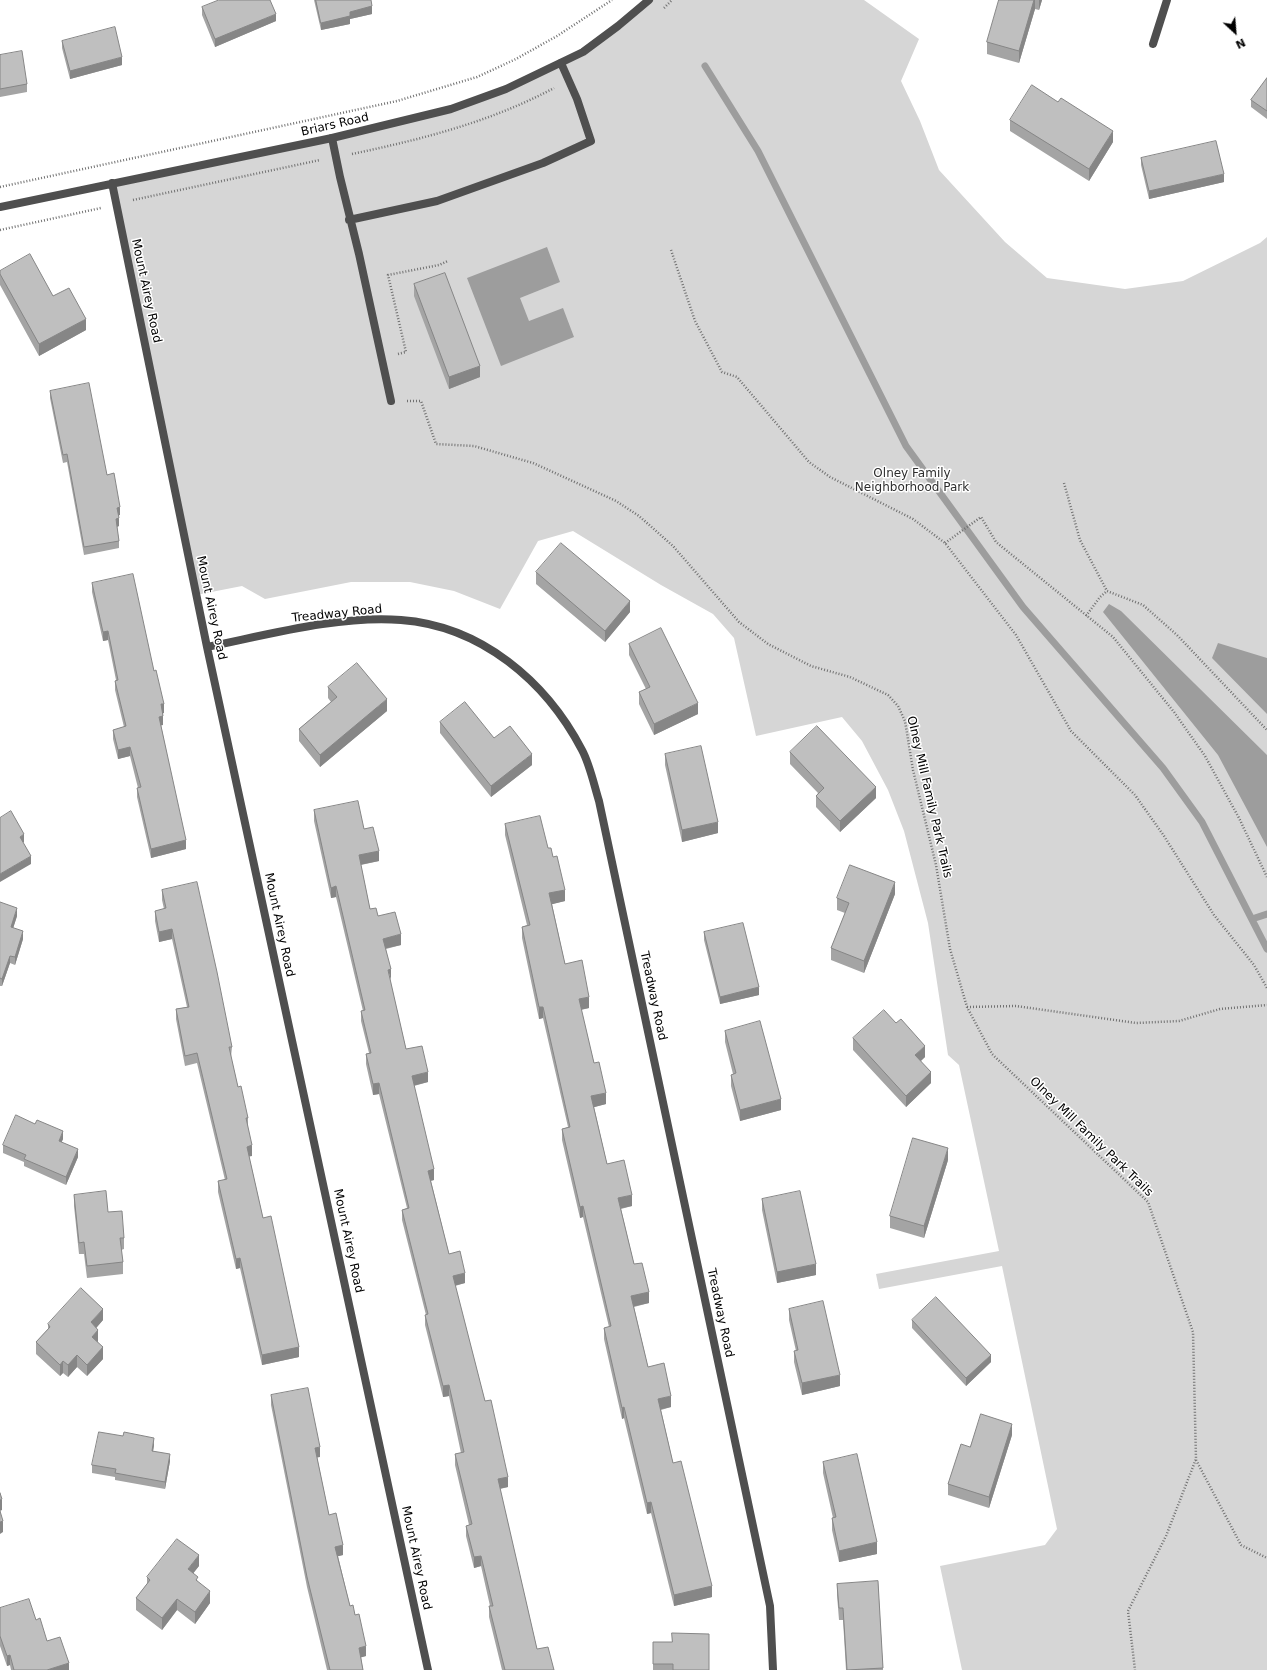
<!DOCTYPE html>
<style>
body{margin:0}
#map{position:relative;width:1267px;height:1670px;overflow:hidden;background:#fff;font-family:"DejaVu Sans",sans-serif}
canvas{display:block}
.north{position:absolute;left:1215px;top:12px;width:40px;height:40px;-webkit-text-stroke:3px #fff;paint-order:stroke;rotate:154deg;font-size:11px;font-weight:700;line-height:16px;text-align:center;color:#000}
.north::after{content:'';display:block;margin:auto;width:14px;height:18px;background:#000;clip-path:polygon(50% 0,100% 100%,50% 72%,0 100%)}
</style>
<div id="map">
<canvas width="1267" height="1670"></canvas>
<div class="north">N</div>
</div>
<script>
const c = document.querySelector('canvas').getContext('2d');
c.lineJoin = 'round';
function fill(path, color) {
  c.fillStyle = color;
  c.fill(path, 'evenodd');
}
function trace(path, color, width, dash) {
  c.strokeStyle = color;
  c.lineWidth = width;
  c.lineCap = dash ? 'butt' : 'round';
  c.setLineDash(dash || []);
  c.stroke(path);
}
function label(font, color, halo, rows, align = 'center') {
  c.font = font + ' "DejaVu Sans",sans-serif';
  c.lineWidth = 3;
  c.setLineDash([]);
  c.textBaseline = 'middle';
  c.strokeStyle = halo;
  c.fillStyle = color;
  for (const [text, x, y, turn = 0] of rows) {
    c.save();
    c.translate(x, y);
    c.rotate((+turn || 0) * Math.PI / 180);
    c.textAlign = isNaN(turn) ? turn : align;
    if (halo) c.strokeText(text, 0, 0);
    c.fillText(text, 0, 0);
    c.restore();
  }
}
const green = new Path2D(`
 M649,0H864L919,39L901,81L920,121L939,170L1005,242L1047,278L1125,289L1183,281L1260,243L1267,237V1670H962L940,1566L1045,1545L1057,1529L1002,1266L879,1289L876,1274L999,1251L959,1065L948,1055L928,923L904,831L888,790L862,741L842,717L756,736L734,638L713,614L661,585L573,531L538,541L500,609L454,591L410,582H351L265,599L242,586L196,595L112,183L451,109L561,63Z`);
const water = new Path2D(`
 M547,247L560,282L520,298L529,321L563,308L574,337L501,366L467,278Z
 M1109,604L1121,611L1267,755V847L1218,755L1103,612Z
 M1218,643L1267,658V714L1212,658Z`);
const stream = new Path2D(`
 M705,66L758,151L906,446L1023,607L1163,768L1202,822L1267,949
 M1252,919L1267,914`);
const path = new Path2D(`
 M664,8L672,0
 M352,154C423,139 490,122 554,88
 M0,187L397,101L477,77L516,59L557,36L612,0
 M133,200L320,160
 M0,230L101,208
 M671,250L695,321L722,372L737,377L809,462L830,477L913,519L945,543L1016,635L1071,731L1135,795L1164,836L1214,915L1254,965L1267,988
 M398,354L406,352L388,275L439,265L448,261
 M407,401H421L436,444L474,446L533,463L616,501L639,516L673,546L739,622L768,644L811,666L850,677L888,695L898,706L905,721L913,770L936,865L950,949L967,1007L992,1054L1148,1202L1193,1332L1196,1459L1166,1536L1128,1611L1135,1670
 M1064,483L1080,540L1107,591L1143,605L1177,635L1267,730
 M945,543L981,517L996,542L1113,637L1174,712L1205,756L1239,818L1267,877
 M1086,616L1100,597L1107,591
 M967,1007L1016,1006L1136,1023L1179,1021L1220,1009L1267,1005
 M1196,1460L1241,1545L1267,1558`);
const service = new Path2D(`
 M332,138L340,177L359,254L391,401
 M349,220L437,201L543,163L591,141L577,99L561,63`);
const minor = new Path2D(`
 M1153,44L1167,0
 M112,183L207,647L428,1670
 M0,207L332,138L451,109L506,89L583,52L618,26L649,0
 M207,647C267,635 340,615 401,620C481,626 546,681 582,750C590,765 594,785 599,801L770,1606L773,1670`);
const wall = new Path2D(`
 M314,0H371L372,14L350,19V24L321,30Z
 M999,0H1042L1039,10L1035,9L1019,63L987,54V42Z
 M202,7L276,21L215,47L202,15Z
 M62,41L122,65L70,79L62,48Z
 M0,55L27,84V92L0,97Z
 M1267,78V119L1251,107V100Z
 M1010,120L1113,142L1089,181L1010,131Z
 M1141,158L1224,182L1149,199L1141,165Z
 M0,271L53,296L86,330L39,356L0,285Z
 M414,284L480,377L449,389L414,296Z
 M50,391L107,475L120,515H118L119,526L117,527L119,541V548L84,555L67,462L63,463L50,398Z
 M536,572L630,612L605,642L536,584Z
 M92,583L154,671L164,713H163V725H161L186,849L151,858L137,797V788H138L130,756L118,759L113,739V730L124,727L115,690V681L116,680L108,640L103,641L92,592Z
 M629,644L698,714L654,735L639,704V692L646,689L629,655Z
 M328,687L387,711L320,767L299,741V729L331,702L328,698Z
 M440,722L494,738L532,765L491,797L440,733Z
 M790,752L876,798L840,832L816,807V796L818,793L790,764Z
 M665,754L718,833L682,842L665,765Z
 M314,810L364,829L379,861L361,865L370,909L378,916L401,945L386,949L390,980L406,1049L428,1082L414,1086L434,1180L431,1181L449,1254L465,1283L455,1286L485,1401L508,1487L500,1489L537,1649L554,1670H502L489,1617V1606H490L481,1566L474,1568L466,1536V1526L469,1525L455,1465V1454L461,1453L449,1396L443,1397L425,1325V1315H426L402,1220V1210L407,1208L379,1094L373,1095L366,1064V1054L369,1053L361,1021V1011H363L336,897L331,898L314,821Z
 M505,824L548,848L565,901L552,904L565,964L589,1008L581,1010L594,1063L606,1104L594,1107L607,1164L632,1206L621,1209L634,1264L649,1303L634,1307L648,1367L671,1407L661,1410L673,1463L712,1597L674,1606L651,1513L647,1514L624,1418L622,1419L604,1339V1328L609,1327L583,1217L580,1218L562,1140V1129L568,1127L543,1018L539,1019L522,938V927L527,925L505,835Z
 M162,890L232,1047L231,1057L238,1087L248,1118V1128L252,1156H249L263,1218L299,1357L262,1365L240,1268L236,1269L218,1192V1181L225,1180L197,1063L185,1066L176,1019V1009L187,1007L172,939L159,942L155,921V911L164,909L162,900Z
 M895,894L864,973L831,960V948L845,913L837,910V898Z
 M0,902L17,916L13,928L23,939L15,965L10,963L2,986H0Z
 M704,932L759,995L720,1004L704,940Z
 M725,1031L781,1110L740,1121L731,1086V1075L733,1074L725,1042Z
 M853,1038L925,1057L921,1061L931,1083L906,1107L853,1050Z
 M63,1139L61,1142L78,1157L66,1185L24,1166V1162L3,1153V1145Z
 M948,1160L924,1238L890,1228V1216Z
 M74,1195L108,1212L124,1238V1249L121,1250L123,1262V1274L87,1278L84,1254H79L74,1206Z
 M762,1199L816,1275L777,1283L762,1210Z
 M789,1309L840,1386L802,1395L794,1362V1351H796L789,1320Z
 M103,1320L96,1328L98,1341V1342L103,1359L87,1376L77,1367L68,1377L63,1373L60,1376L36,1354V1342L48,1329V1324Z
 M912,1320L991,1362L966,1386L912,1328Z
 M271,1395L320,1457H317L329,1515L343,1555L338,1556L350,1606L355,1615L366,1656L361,1657L363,1670H327L307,1587L271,1405Z
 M1012,1435L989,1508L948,1495V1484L970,1447Z
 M154,1445L153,1451L170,1461L165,1489L115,1480V1477L92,1473V1465Z
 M823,1462L877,1554L839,1562L832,1530V1518H833L823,1473Z
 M199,1566L193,1573L210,1603L195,1624L177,1610L162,1630L136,1610V1598L147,1584V1577Z
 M878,1581L883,1670H846L843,1620H839L837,1595V1584Z
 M0,1608L36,1620L47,1641L69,1670H11L10,1665L7,1666L0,1646Z
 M653,1642L709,1670H653Z`);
const shadedWall = new Path2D(`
 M1034,0H1035V9L1019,63V51Z
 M1039,0H1042L1039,10Z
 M372,6V14L350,19V24L321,30V23L350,12Z
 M276,14V21L215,47V39Z
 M122,57V65L70,79V71Z
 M1113,131V142L1089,181V169Z
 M1224,174V182L1149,199V191Z
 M86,319V330L39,356V344Z
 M480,366V377L449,389V377Z
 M120,507V515L117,516V508Z
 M119,518V526L116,527V519Z
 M630,601V612L605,642V631Z
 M108,631V640L103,641V632Z
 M387,699V711L320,767V755Z
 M698,703V714L654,735V724Z
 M161,704H164V713L161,714Z
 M163,716V725L159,726V717Z
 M130,747V756L118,759V750Z
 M532,754V765L491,797V786Z
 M876,787V798L840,832V821Z
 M718,822V833L682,842V830Z
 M24,834V842L20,845V837Z
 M186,840V849L151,858V849Z
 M379,851V861L359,865V855Z
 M31,856V864L0,882V874Z
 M895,882V894L864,973V961Z
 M336,886V897L331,898V888Z
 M565,890V901L549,905V893Z
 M17,908V916L11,935V927Z
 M172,929V939L159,942V932Z
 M23,931V939L15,965V957Z
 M401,934V945L383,949V939Z
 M10,956V963L2,986V979Z
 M391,969V980L388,970Z
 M759,987V995L720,1004V997Z
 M589,997V1008L579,1010V999Z
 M539,1007H543V1018L539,1019Z
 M925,1046V1057L915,1066V1055Z
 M428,1072V1082L412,1086V1076Z
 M931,1072V1083L906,1107V1096Z
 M379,1083V1094L373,1095V1084Z
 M606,1093V1104L591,1108V1096Z
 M781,1099V1110L740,1121V1110Z
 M63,1131V1139L59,1149V1141Z
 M252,1145V1156L247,1157V1147Z
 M948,1148V1160L924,1238V1226Z
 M78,1149V1157L66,1185V1177Z
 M434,1169V1180L428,1181V1171Z
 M632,1195V1206L618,1209V1198Z
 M583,1206V1217L580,1218V1207Z
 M240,1258V1268L236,1269V1259Z
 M816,1264V1275L777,1283V1272Z
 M465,1273V1283L453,1286V1276Z
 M649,1292V1303L631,1307V1296Z
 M103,1309V1320L91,1334V1322Z
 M98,1330V1341L92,1348V1337Z
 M103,1347V1359L87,1376V1365Z
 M299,1347V1357L262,1365V1355Z
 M77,1355V1367L68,1377V1365Z
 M991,1355V1362L966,1386V1378Z
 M63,1361V1373L60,1376V1365Z
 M840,1375V1386L802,1395V1383Z
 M449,1385V1396L443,1397V1386Z
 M671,1396V1407L658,1410V1399Z
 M624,1407V1418L622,1419V1408Z
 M1012,1424V1435L989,1508V1497Z
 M154,1438V1445L152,1458V1451Z
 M320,1447V1457L315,1458V1448Z
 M170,1454V1461L165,1489V1482Z
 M508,1477V1487L498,1489V1479Z
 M2,1499V1510L0,1511V1500Z
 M651,1502V1513L647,1514V1503Z
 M3,1521V1532L0,1534V1522Z
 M877,1542V1554L839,1562V1551Z
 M343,1545V1555L335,1557V1547Z
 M199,1555V1566L188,1580V1569Z
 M481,1556V1566L474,1568V1557Z
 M712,1586V1597L674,1606V1595Z
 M210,1591V1603L195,1624V1612Z
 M177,1599V1610L162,1630V1618Z
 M366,1646V1656L359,1658V1648Z
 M10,1655V1665L7,1666V1656Z
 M69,1663V1670H47Z`);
const building = new Path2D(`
 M219,0H270L276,14L215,39L202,7Z
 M316,0H371L372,6L350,12V16L321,23Z
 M999,0H1034L1019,51L987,42Z
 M115,27L122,57L70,71L62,41Z
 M22,51L27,84L0,89V55Z
 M1267,78V111L1251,100Z
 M1032,85L1058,102L1061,98L1113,131L1089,169L1010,120Z
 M1216,141L1224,174L1149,191L1141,158Z
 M30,254L53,296L69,288L86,319L39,344L0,274V271Z
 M445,273L480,366L449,377L414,284Z
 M89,383L107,475L114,473L120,507L117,508L119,518L116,519L119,541L84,547L67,454L63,455L50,391Z
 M561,543L630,601L605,631L536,572Z
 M133,574L154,671L156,670L164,704H161L163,716L159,717L186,840L151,849L137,788L141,787L130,747L118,750L113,730L126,726L115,681L118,680L108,631L103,632L92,583Z
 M661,628L698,703L654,724L639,692L650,687L629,644Z
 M357,663L387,699L320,755L299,729L337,697L328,687Z
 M465,702L494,738L510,726L532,754L491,786L440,722Z
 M817,726L876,787L840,821L816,796L824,788L790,752Z
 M701,746L718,822L682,830L665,754Z
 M358,801L364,829L373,827L379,851L359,855L370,909L376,908L378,916L395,912L401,934L383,939L391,969L388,970L406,1049L422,1046L428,1072L412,1076L434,1169L428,1171L449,1254L460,1251L465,1273L453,1276L485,1401L491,1400L508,1477L498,1479L537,1649L548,1647L554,1670H505L489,1606H493L481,1556L474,1557L466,1526L472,1524L455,1454L464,1452L449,1385L443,1386L425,1315L428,1314L402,1210L409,1208L379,1083L373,1084L366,1054L371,1053L361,1011L365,1010L336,886L331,888L314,810Z
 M11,811L24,834L20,837L31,856L0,874V818Z
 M540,816L548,848H551L553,857L557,856L565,890L549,893L565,964L582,960L589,997L579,999L594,1063L599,1062L606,1093L591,1096L607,1164L624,1160L632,1195L618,1198L634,1264L642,1263L649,1292L631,1296L648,1367L664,1363L671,1396L658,1399L673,1463L681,1461L712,1586L674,1595L651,1502L647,1503L624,1407L622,1408L604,1328L611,1326L583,1206L580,1207L562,1129L570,1127L543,1007H539L522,927L530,925L505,824Z
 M850,865L895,882L864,961L831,948L849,903L837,898Z
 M197,882L217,972L232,1047H229L238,1087L241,1086L248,1118H246L252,1145L247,1147L263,1218L271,1216L299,1347L262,1355L240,1258L236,1259L218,1181L227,1179L197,1053L185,1056L176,1009L189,1007L172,929L159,932L155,911L166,908L162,890Z
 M0,902L17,908L11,927L23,931L15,957L10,956L2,979L0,978Z
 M743,923L759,987L720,997L704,932Z
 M884,1010L896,1023L901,1019L925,1046L915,1055L931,1072L906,1096L853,1038Z
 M760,1021L781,1099L740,1110L731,1075L736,1073L725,1031Z
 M16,1115L35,1124L37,1120L63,1131L59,1141L78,1149L66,1177L24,1159L26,1155L3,1145Z
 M913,1138L948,1148L924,1226L890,1216Z
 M106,1191L108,1212L122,1211L124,1238H120L123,1262L87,1266L84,1242L79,1243L74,1195Z
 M800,1191L816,1264L777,1272L762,1199Z
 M81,1288L103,1309L91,1322L98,1330L92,1337L103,1347L87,1365L77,1355L68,1365L63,1361L60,1365L36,1342L50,1327L48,1324Z
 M936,1297L991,1355L966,1378L912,1320Z
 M823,1301L840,1375L802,1383L794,1351L798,1350L789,1309Z
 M308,1388L320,1447L315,1448L329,1515L336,1513L343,1545L335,1547L350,1606L353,1605L355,1615L359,1614L366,1646L359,1648L363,1670H330L307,1577L271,1395Z
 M981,1414L1012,1424L989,1497L948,1484L961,1444L970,1447Z
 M99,1432L123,1436L124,1432L154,1438L152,1451L170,1454L165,1482L115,1473L116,1469L92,1465Z
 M857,1454L877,1542L839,1551L832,1518L836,1517L823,1462Z
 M0,1493L2,1499L0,1500Z
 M0,1511L3,1521L0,1522Z
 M177,1539L199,1555L188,1569L198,1577L196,1580L210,1591L195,1612L177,1599L162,1618L136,1598L150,1580L147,1577Z
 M878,1581L883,1668L847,1670L843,1608H839L837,1584Z
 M29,1599L36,1620L40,1618L47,1641L60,1637L69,1663L47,1670H14L10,1655L7,1656L0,1636V1608Z
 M672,1633L709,1634V1670H673V1664H653V1642H672Z`);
const streetNames = [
 ["Briars Road",335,125,-13],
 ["Mount Airey Road",146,291,78],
 ["Mount Airey Road",211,608,78],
 ["Treadway Road",337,614,-6],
 ["Olney Mill Family Park Trails",929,797,77],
 ["Mount Airey Road",279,925,78],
 ["Treadway Road",653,996,78],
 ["Olney Mill Family Park Trails",1091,1137,44],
 ["Mount Airey Road",348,1241,78],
 ["Treadway Road",720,1313,78],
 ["Mount Airey Road",416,1558,78]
];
const parkNames = [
 ["Olney Family",912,474],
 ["Neighborhood Park",912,488]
];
fill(green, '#d6d6d6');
fill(water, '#9d9d9d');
trace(stream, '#9d9d9d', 7);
trace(path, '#717171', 2.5, [1, 2]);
trace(service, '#4f4f4f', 8);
trace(minor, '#4f4f4f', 8);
fill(wall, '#a4a4a4');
fill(shadedWall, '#868686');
fill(building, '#bfbfbf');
trace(building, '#868686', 1);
label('12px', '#000', '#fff', streetNames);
label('12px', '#2d2d2d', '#fff', parkNames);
</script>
